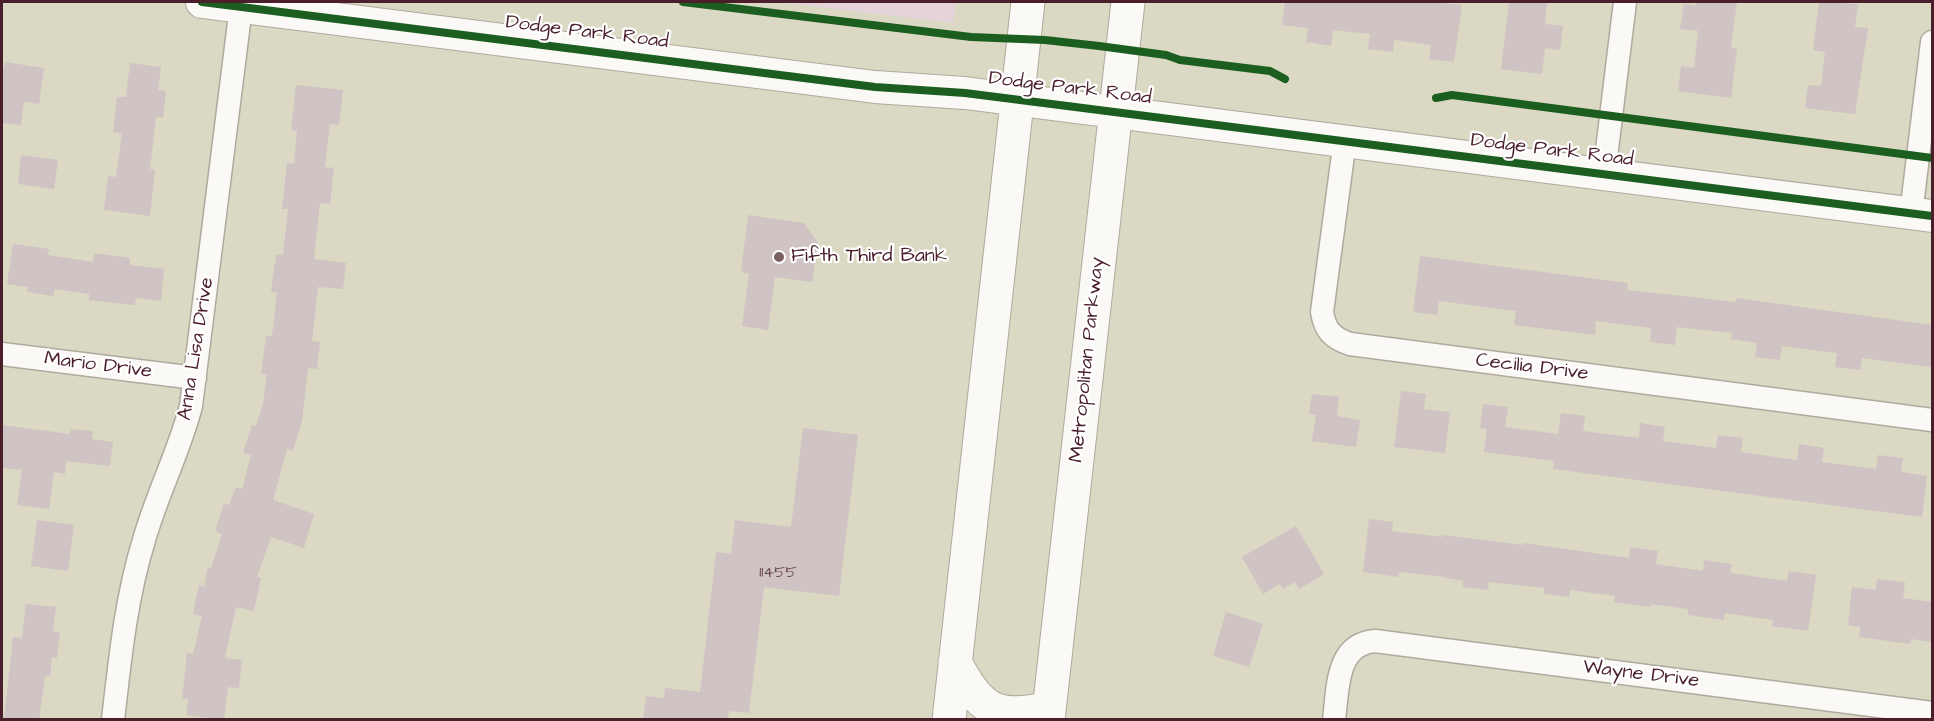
<!DOCTYPE html>
<style>
body{margin:0}
#map{position:relative;width:1934px;height:721px;overflow:hidden;background:#dbd8c4;font-family:"Architects Daughter",sans-serif}
canvas{display:block}
.frame{position:absolute;inset:0;border:3px solid #4a1f2b;pointer-events:none}
</style>
<div id="map">
<canvas width="1934" height="721"></canvas>
<div class="frame"></div>
</div>
<script>
const c = document.querySelector('canvas').getContext('2d');
c.lineJoin = 'round';
function fill(path, color) {
  c.fillStyle = color;
  c.fill(path, 'evenodd');
}
function trace(path, color, width, dash) {
  c.strokeStyle = color;
  c.lineWidth = width;
  c.lineCap = dash ? 'butt' : 'round';
  c.setLineDash(dash || []);
  c.stroke(path);
}
function label(font, color, halo, rows, align = 'center') {
  c.font = font + ' "Architects Daughter",sans-serif';
  c.lineWidth = 4.5;
  c.setLineDash([]);
  c.textBaseline = 'middle';
  c.strokeStyle = halo;
  c.fillStyle = color;
  for (const [text, x, y, turn = 0] of rows) {
    c.save();
    c.translate(x, y);
    c.rotate((+turn || 0) * Math.PI / 180);
    c.textAlign = isNaN(turn) ? turn : align;
    if (halo) c.strokeText(text, 0, 0);
    c.fillText(text, 0, 0);
    c.restore();
  }
}
const built = new Path2D(`
 M776,2H956L953,23Z`);
const building = new Path2D(`
 M1285,2H1436L1462,5L1454,62L1429,59L1431,45L1394,40L1393,52L1368,49L1370,34L1333,30L1331,46L1306,42L1308,28L1282,25Z
 M1509,2H1547L1545,24L1563,26L1560,50L1545,48L1542,74L1501,69Z
 M1696,2H1737L1731,48L1737,49L1731,98L1678,91L1681,66L1694,68L1698,31L1680,29L1684,4L1696,6Z
 M1819,2L1858,4L1855,27L1868,28L1855,114L1805,108L1808,85L1821,86L1825,52L1813,50Z
 M5,62L44,68L39,104L24,102L21,125L2,123V68H4Z
 M130,63L161,67L158,90L166,91L163,118L156,117L150,169L155,170L150,216L104,210L108,176L116,177L122,133L113,132L117,97H126Z
 M296,85L343,90L339,125L330,124L325,167L334,168L330,204L320,203L314,259L346,263L343,289L318,287L312,341L320,342L317,369L308,368L302,421L293,451L287,449L273,500L314,514L304,548L271,537L257,577L261,578L254,611L236,607L225,658L242,660L239,688L228,687L224,720L186,715L188,699H182L187,653L193,654L202,616L193,614L199,585L204,587L208,567L211,568L222,534L215,531L224,504L229,505L236,487L242,489L251,455L243,453L252,425L256,426L263,404L267,374H261L266,336H272L277,293L271,292L276,255H283L288,209H282L287,163L294,164L297,131L291,130Z
 M21,155L58,160L54,189L18,184Z
 M748,215L804,223L818,243L812,282L775,277L768,330L742,326L749,274L741,272Z
 M13,244L49,249L48,255L93,262L94,253L130,258V265L164,269L161,301L136,298L135,305L89,300V294L55,289L53,296L27,292L28,287L7,284Z
 M1420,256L1628,283L1627,290L1736,302V298L1932,325V367L1862,358L1860,370L1835,367L1837,353L1782,346L1780,360L1755,357L1757,343L1731,339L1732,333L1677,327L1675,345L1650,342L1651,328L1596,321L1595,335L1514,325L1516,311L1439,301L1437,315L1413,312Z
 M1401,391L1426,394L1424,409L1450,412L1445,453L1394,447Z
 M1312,394L1339,397L1337,416L1360,420L1356,447L1312,441L1316,415L1309,414Z
 M1483,404L1508,407L1505,427L1558,434L1561,413L1585,416L1583,431L1639,438L1640,423L1665,427L1663,441L1716,448L1718,435L1743,438L1741,452L1797,460L1799,444L1824,448L1822,462L1876,469L1878,455L1903,458L1901,472L1927,476L1922,517L1553,469L1554,461L1484,452L1487,429L1480,428Z
 M2,425L70,434V429L93,431L92,439L113,442L110,466L66,461L65,474L54,472L49,509L17,505L22,470L2,468Z
 M803,428L858,435L839,596L764,587L749,713L729,711L728,720H643L646,696L664,698L665,688L700,692L716,552L731,554L735,520L791,527Z
 M1369,519L1393,522L1392,531L1442,537V535L1523,545L1524,543L1629,558L1630,547L1658,551L1656,564L1703,571L1704,560L1732,564L1730,573L1787,581L1789,571L1816,575L1808,631L1772,626L1773,620L1725,613L1724,620L1688,615V609L1651,604L1650,607L1614,602L1615,596L1570,590L1569,597L1544,594V588L1489,582L1488,590L1463,587V581L1438,576L1399,572L1398,577L1363,572Z
 M37,520L74,525L68,571L31,566Z
 M1296,526L1324,574L1299,589L1295,582L1283,589L1280,584L1263,594L1242,557Z
 M1877,579L1905,582L1903,598L1932,602V642L1911,639L1910,644L1859,637L1861,627L1848,625L1852,587L1876,590Z
 M26,604L56,607L53,631L60,632L57,658L52,657L50,676H45L39,720H4L13,637L22,638Z
 M1226,612L1263,624L1249,667L1213,656Z`);
const street = new Path2D(`
 M1345,140L1322,312C1325,330 1332,338 1350,344L1932,420
 M1604,174L1625,2
 M1911,214L1932,42
 M2,354L195,378
 M113,720C120,659 126,598 144,540C157,494 179,452 191,406L241,7
 M1334,720C1338,688 1336,644 1375,641L1932,713`);
const secondary = new Path2D(`
 M202,2L875,87L965,93L1932,216`);
const primary = new Path2D(`
 M955,662C979,709 996,721 1049,708
 M949,720L1028,2
 M1048,720L1128,2`);
const cycleway = new Path2D(`
 M202,2L875,87L965,93L1932,216
 M683,2L971,37L1045,40L1099,46L1166,55L1180,60L1270,71L1285,79
 M1436,98L1452,95L1932,158`);
const markers = [
 [779,257,6,"#7d6061"]
];
const numberNames = [
 ["11455",778,574]
];
const streetNames = [
 ["Dodge Park Road",587,33,7],
 ["Dodge Park Road",1070,89,7],
 ["Dodge Park Road",1552,151,7],
 ["Anna Lisa Drive",197,349,-81],
 ["Metropolitan Parkway",1088,360,-84],
 ["Mario Drive",98,366,7],
 ["Cecilia Drive",1532,368,7],
 ["Wayne Drive",1641,675,7]
];
const poiNames = [
 ["Fifth Third Bank",791,257]
];
fill(built, '#e4d4da');
fill(building, '#cfc3c3');
trace(street, '#b0a99e', 25);
trace(secondary, '#b0a99e', 34);
trace(primary, '#b0a99e', 35);
trace(street, '#faf9f6', 22);
trace(secondary, '#faf9f6', 32);
trace(primary, '#faf9f6', 33);
trace(cycleway, '#1b5e20', 8);
for (const [x, y, r, color] of markers) {
  const dot = new Path2D();
  dot.arc(x, y, r, 0, 2 * Math.PI);
  c.fillStyle = color;
  c.fill(dot);
  trace(dot, '#fff', 2);
}
label('16px', '#6b4851', null, numberNames);
label('20px', '#4a1f2b', '#fff', streetNames);
label('20px', '#4a1f2b', '#fff', poiNames, 'left');
</script>
